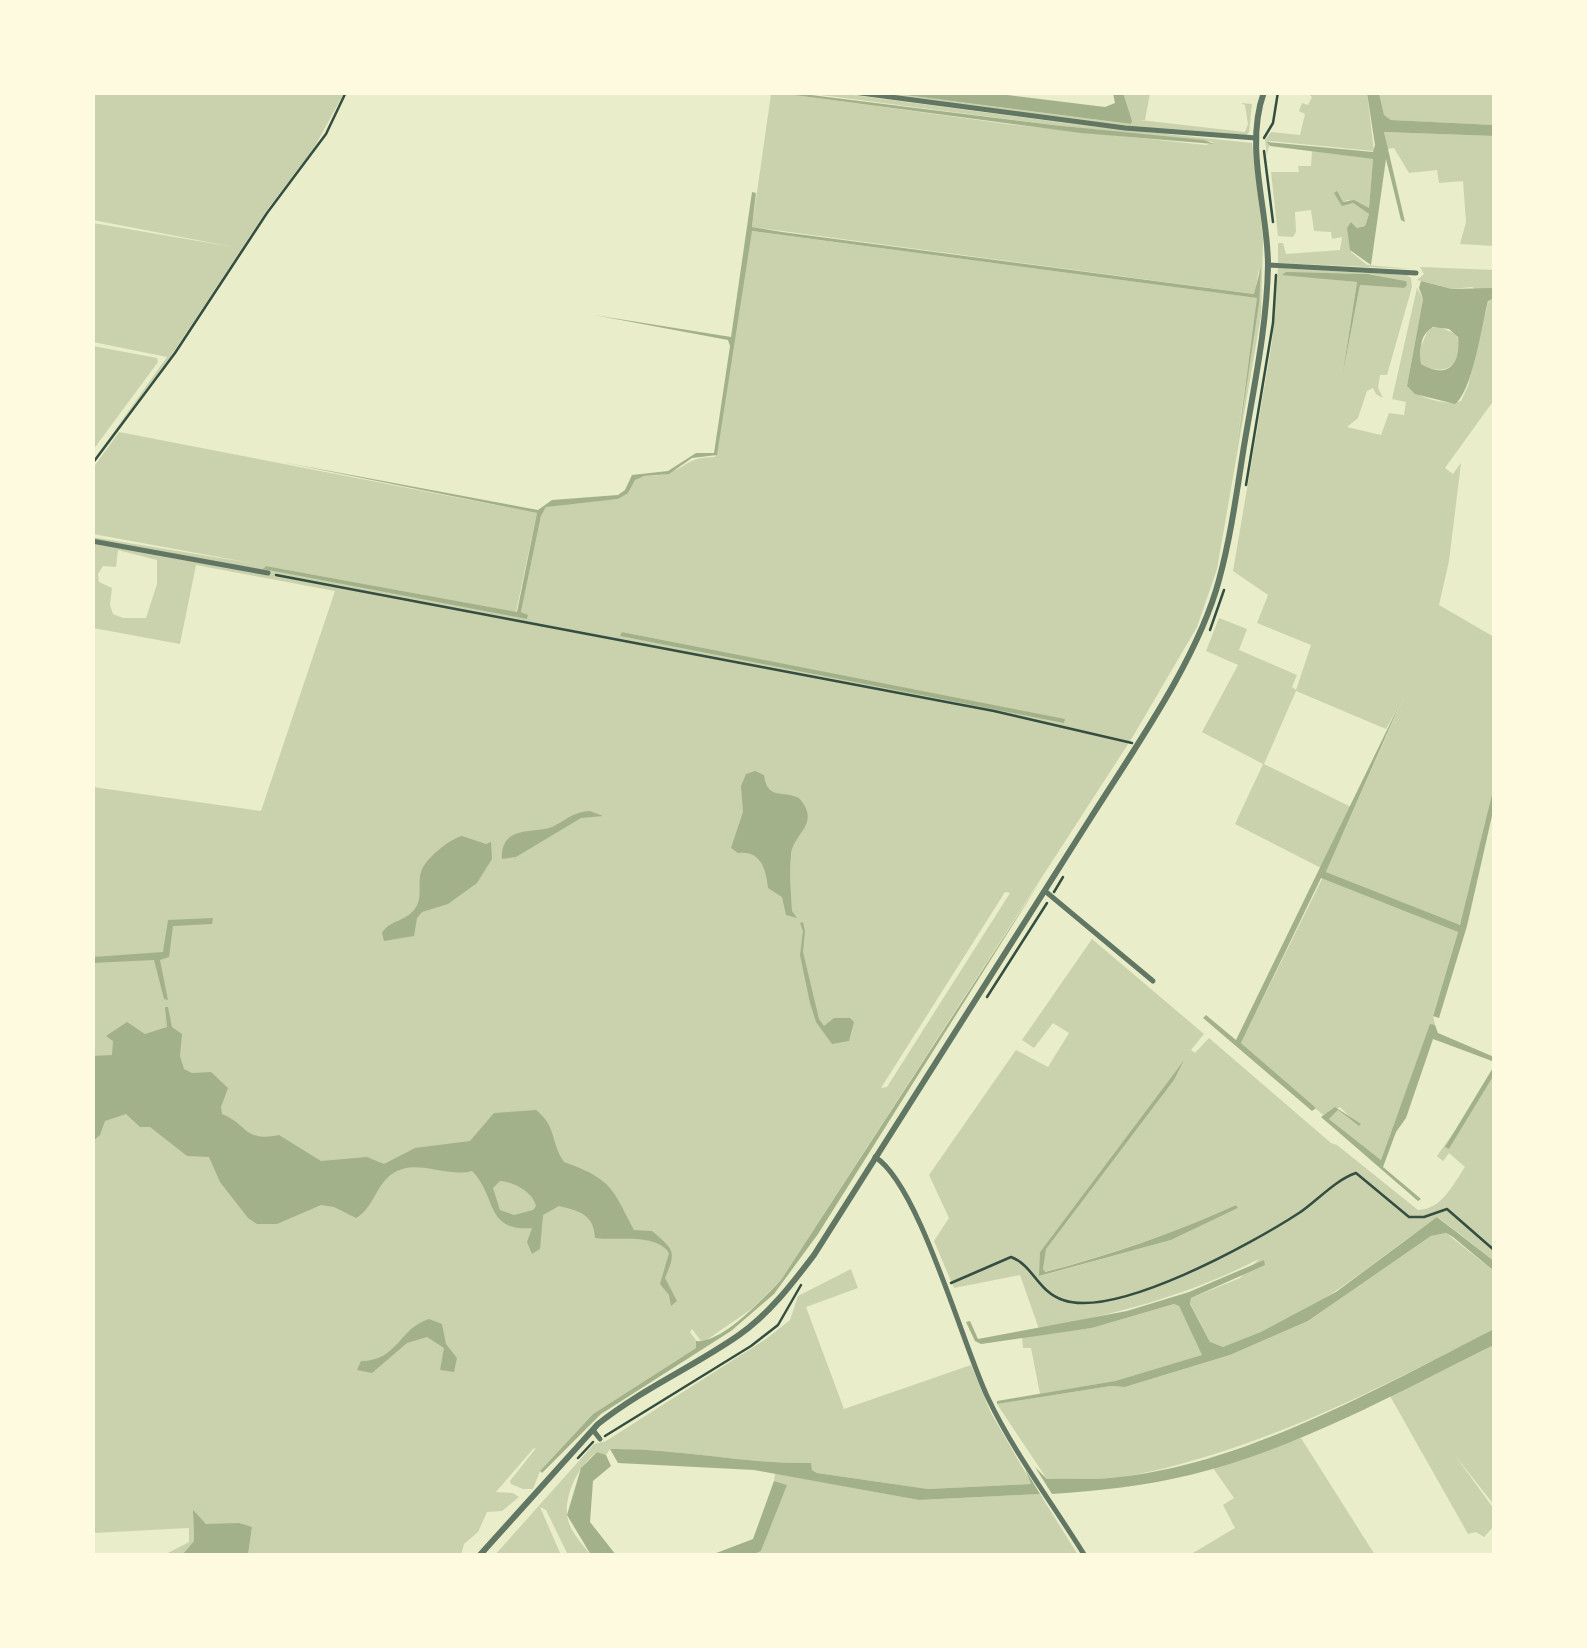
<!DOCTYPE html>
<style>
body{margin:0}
#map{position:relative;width:1587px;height:1648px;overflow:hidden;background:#e9edc9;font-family:"Source Sans 3",sans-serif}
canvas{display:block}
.frame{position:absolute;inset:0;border:95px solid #fefae0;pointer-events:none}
</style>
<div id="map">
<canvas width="1587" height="1648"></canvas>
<div class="frame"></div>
</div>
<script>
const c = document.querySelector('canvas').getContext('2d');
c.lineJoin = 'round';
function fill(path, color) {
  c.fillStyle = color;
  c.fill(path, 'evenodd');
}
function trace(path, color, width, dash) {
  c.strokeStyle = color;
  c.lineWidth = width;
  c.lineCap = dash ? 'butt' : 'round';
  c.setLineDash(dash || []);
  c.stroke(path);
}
const green = new Path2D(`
 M93,93H344L314,148L267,210L171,356L93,461L167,357L93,342V223L233,247L93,220Z
 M776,93H795V95L1007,124L1206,145L1214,142L1053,125L805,93H838L1080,125L1252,143L1263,239L1261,316L1217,569L1197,627L1132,738L781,1280L753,1308L705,1341H701L692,1329L690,1332L698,1343L696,1348L593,1414L540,1471L533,1489H523L511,1484L510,1481L536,1448L533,1449L496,1492L513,1493L519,1497L502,1511L487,1512L478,1532L464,1544L461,1555H248L252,1527L206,1524L193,1515L194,1541L182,1555H164L189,1542V1528L93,1533V787L261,811L335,591L196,565L180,644L93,628L92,537L257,564L93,534V468L119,432L537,513L516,612L266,566L264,569L526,618L527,615L521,612L541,516L546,506L618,499C628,493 631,481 640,477C648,474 656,477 664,474C688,468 686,457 715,457L751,231L1258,298L1237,442L1259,304V268L1255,294L752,227L771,94ZM118,550L157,560V584L146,618H123L113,614L110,605L112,588L99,582L98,574L103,566L116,567ZM622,632L1065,720L621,636ZM1005,892L1010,893L887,1087L881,1088Z
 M864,93H889L1131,124L1123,93H1150L1145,120H1140L1245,132L1248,124L1245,105L1241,103L1252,104L1249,133L1244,137L1121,126Z
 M1307,93H1367L1374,151L1270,141L1267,155L1265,140L1271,132L1300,135L1305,114L1299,111L1302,103L1308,105L1312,97Z
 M1379,93H1494V125L1391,120L1384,115Z
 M1384,132L1494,136V246L1460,244L1466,222L1463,181L1439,183L1437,170L1409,173L1394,148L1387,149Z
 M1312,151L1373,159L1369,209L1348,200L1343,202L1338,196L1342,205L1353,203L1369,214L1365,226L1357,228L1351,222V252L1367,265L1412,269L1278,263V243H1283L1286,254L1340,250L1342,237L1332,239L1331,232L1314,231L1311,210L1295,212L1296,232L1293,237L1278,236L1271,172H1299L1298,166H1311Z
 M1420,267L1494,270V400L1445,468L1453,474L1461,463L1449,561L1439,605L1494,637V786L1461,923L1458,925L1326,872L1404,696L1386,729L1296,691L1264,764L1351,807L1321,868L1235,824L1263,764L1202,732L1238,665L1206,651L1219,618L1247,629L1239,650L1297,675L1292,687L1296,690L1311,645L1257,623L1268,595L1233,571L1272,342L1278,268L1407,275L1411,278L1412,287L1387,375H1380L1378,388L1383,398L1376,394L1373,388L1367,391L1358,418L1347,427L1381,435L1389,413L1404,415L1406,402L1392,399L1417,288L1423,299L1407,386C1418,398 1446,406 1461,401L1468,386L1489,299L1472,287L1452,289L1417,280L1424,274ZM1322,273L1370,274L1406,281L1404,288L1360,285L1342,378L1357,282L1282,274Z
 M1439,327L1456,334C1468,362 1446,379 1421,364V346L1429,328Z
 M93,346L157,358L158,362L93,450Z
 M1323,877L1458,932L1433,1015L1435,1025H1430L1381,1160L1329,1119L1338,1110L1359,1126L1340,1107L1323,1115L1241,1043Z
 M1092,939L1204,1034L1191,1050L1195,1053L1209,1038L1331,1143L1337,1145L1418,1210C1442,1209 1452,1186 1465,1167L1449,1153L1443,1161L1437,1156L1459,1125L1446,1146L1449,1149L1494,1075V1234L1492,1240L1494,1241V1261L1438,1217C1375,1259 1293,1335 1217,1348L1210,1342L1190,1303L1191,1298L1240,1278L1259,1259C1189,1295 1117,1314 1039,1329L1020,1275L954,1288L934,1241L949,1218L929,1175L1016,1050L1048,1067L1069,1033L1053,1023L1034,1048L1022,1040ZM1185,1060L1174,1080L1045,1249L1043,1269L1044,1272C1110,1255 1174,1233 1236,1205L1238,1208L1171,1240L1040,1276V1252Z
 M1446,1233L1494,1271V1329C1405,1375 1317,1421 1221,1452C1185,1463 1147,1475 1109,1478C1089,1480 1068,1478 1047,1479L997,1404L1111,1386L1125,1387L1230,1355L1308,1321L1431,1236Z
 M851,1269L858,1288L806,1307L844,1409L971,1365L991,1413L1032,1484L928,1489L817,1473L812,1470L810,1463C744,1464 678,1448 610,1449L606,1455L597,1452C580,1464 565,1492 567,1514C568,1529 582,1544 591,1555H568L546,1510L540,1507L561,1555L494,1556L594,1444L606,1441L766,1339L790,1320L798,1296Z
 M1174,1304L1179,1306L1203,1355L1115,1381L1040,1394L1031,1348H1023L1022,1337L1092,1328Z
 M1494,1345V1505L1454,1454L1494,1509V1526L1484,1537L1476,1532L1468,1534L1390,1396Z
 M1301,1438L1375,1555L1188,1556L1235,1528L1223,1505L1234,1498L1213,1468Z
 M775,1473L919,1500L1040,1494L1078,1555L753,1556L761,1551L786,1485L774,1481Z`);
const water = new Path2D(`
 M795,93L1053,125L1204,140L1214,144L1081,133L794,95Z
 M889,93H991L1105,107L1115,103L1113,93H1123L1132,121L1131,124Z
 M1367,93H1379L1384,115L1391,120L1494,125V136L1384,132L1405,222L1401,220L1386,159L1371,265L1350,250L1347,228L1351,222L1357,228L1365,226L1369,214L1353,203L1342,206L1334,193L1337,191L1343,202L1354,200L1369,208L1373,159L1270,146L1267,142L1373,152L1375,145Z
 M752,192L756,193L752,227L782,232L1254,294L1261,267L1259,304L1238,442L1257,298L752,231L717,455L692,458L669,474L644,476L635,480L628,493L618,499L546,507L541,516L521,612L528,615L527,619L263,569L266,566L517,612L537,513L282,462L538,510L552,500L618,495L625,490L632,475L668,471L696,453H714L730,346L728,340L594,315L731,337Z
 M1286,272L1368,274L1406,281L1407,285L1404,288L1360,285L1342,378L1357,282L1282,275Z
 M1421,281L1452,289L1494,288V298L1488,301C1482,325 1472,392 1455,404L1415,394L1407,386L1423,299L1419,288ZM1433,327L1449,329L1458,337C1461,366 1447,379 1421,364C1420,350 1419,335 1433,327Z
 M622,632L1065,719L1064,723L620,636Z
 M1404,695L1326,872L1460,925L1494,786V807L1467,926L1439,1018L1433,1016L1458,932L1321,878L1241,1043L1316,1108L1312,1111L1203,1018L1206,1015L1236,1040Z
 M755,771L764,775C767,800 782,790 799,798C822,824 793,833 791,855C789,873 791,893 792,911L797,918L786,915L782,897L768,888C766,869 761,850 738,853L731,848L743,812L741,786L746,774Z
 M590,811L603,816L581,818L516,857L502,859C501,824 535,834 552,827C567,820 572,812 590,811Z
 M462,836L486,844L491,842L492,859L477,883L448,904L422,912L417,918L414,936L384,941L382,933C390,920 404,922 414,910C424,898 417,886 421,872C424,860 449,839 462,836Z
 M1041,880L818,1234L774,1294L731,1331L601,1414L542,1473L540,1471L593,1414L696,1348V1341C721,1344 763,1299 781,1280Z
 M213,918L212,924L173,926L169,957L160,960L168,1000L164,999L154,960L93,963V957L163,952L168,920Z
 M803,922L805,931L803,952L819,1019L824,1026L834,1018H850L854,1022L849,1041L832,1044L816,1022L810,1003L800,955L803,931L800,923Z
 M165,1007H168L172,1027L182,1034L180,1056L184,1069L192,1073L211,1072L228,1088L221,1107L222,1114C249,1125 243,1142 279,1135L321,1161L367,1157L384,1164L415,1148L470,1141L494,1113L536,1110C557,1127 550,1141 564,1162C611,1179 612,1187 634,1230L652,1231C674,1250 677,1251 665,1278L677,1301L671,1306L669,1295L660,1284L669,1253C656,1233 618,1241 595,1238C594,1214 579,1211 559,1206L543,1215L540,1249L532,1254L527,1242L532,1228C485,1232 497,1196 472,1171C446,1178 416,1157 392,1174C375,1186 374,1208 356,1218L334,1207L321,1205L277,1224H257L248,1218L220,1182L209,1157L187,1156L150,1127H140L126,1114L105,1121L100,1135L93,1141V1056L112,1055L113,1041L106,1036L127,1022L145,1034L167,1027ZM500,1181C514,1182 533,1192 536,1206L533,1210L514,1215L500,1210L493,1188Z
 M1430,1024L1435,1025L1438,1033L1494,1057V1075L1449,1149L1445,1147L1494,1066L1492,1061L1433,1039L1406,1118L1396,1132L1383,1167L1421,1199L1418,1201L1321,1117L1335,1107L1361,1124L1359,1126L1338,1110L1329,1119L1381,1160Z
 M1185,1059L1174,1080L1046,1249L1043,1269L1045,1272C1111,1255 1174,1233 1236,1205L1238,1208L1171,1240L1039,1276L1040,1252Z
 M1437,1217L1494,1261V1271L1453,1237L1446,1233L1431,1236L1308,1321L1230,1355L1125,1387L1111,1386L997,1404V1401L1115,1381L1202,1355L1179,1306L1174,1304L1092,1328L981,1344L975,1341L966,1322L970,1321L978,1339L1127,1311L1189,1292L1264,1260L1265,1265L1191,1298L1190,1304L1210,1342L1223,1347L1261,1332L1336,1292Z
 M429,1319L442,1324L446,1344L457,1358L454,1372L440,1370L444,1348L427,1337L407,1343L372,1373L357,1370L361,1361C398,1361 399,1328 429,1319Z
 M1494,1329V1345C1396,1393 1297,1449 1190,1475C1145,1486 1098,1491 1052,1494L1035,1467L1047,1479C1068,1478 1089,1480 1109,1478C1241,1467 1378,1388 1494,1329Z
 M610,1449C678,1448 744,1464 811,1463L812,1470L817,1473L928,1489L1031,1484L1025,1469L1040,1494L919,1500L754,1470L618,1463Z
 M597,1452L606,1455L611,1466L593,1481L590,1522L616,1555H591L567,1515L581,1468Z
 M774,1481L787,1485L761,1551L753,1555H711L753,1539Z
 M193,1510L206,1524L239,1523L252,1527L248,1555H182L194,1541Z`);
const path = new Path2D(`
 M1264,138L1273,123L1278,92
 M1264,151L1273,222
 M92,464L175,353L267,213L326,134L346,92
 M1246,485L1273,323L1276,275
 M276,575L994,711L1132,743
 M1210,630L1224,590
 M1054,892L1063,877
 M987,997L1047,903
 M951,1283L1011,1257C1033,1265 1038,1292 1063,1300C1116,1319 1253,1243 1299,1213C1317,1201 1335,1180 1356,1173L1409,1217H1424L1447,1209L1494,1250
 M605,1436L751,1346L778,1325L801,1285
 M578,1458L593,1442`);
const minor = new Path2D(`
 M853,92L1125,128L1256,138
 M1268,265L1416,273
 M92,541L268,573
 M1045,891L1153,981
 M875,1157C919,1184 963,1346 988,1398C1014,1453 1053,1504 1085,1556
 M593,1430L600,1439`);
const tertiary = new Path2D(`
 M479,1556L598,1424C642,1389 693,1367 739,1335C769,1314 792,1284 814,1255C905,1109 999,965 1090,819C1134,749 1198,659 1219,580C1231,536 1237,490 1244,446C1254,386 1267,326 1268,265C1268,209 1244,147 1264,92`);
fill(green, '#cad2ad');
fill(water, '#a3b18a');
trace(path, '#344e41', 2.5);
trace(minor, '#617663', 5);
trace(tertiary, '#617663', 6);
</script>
